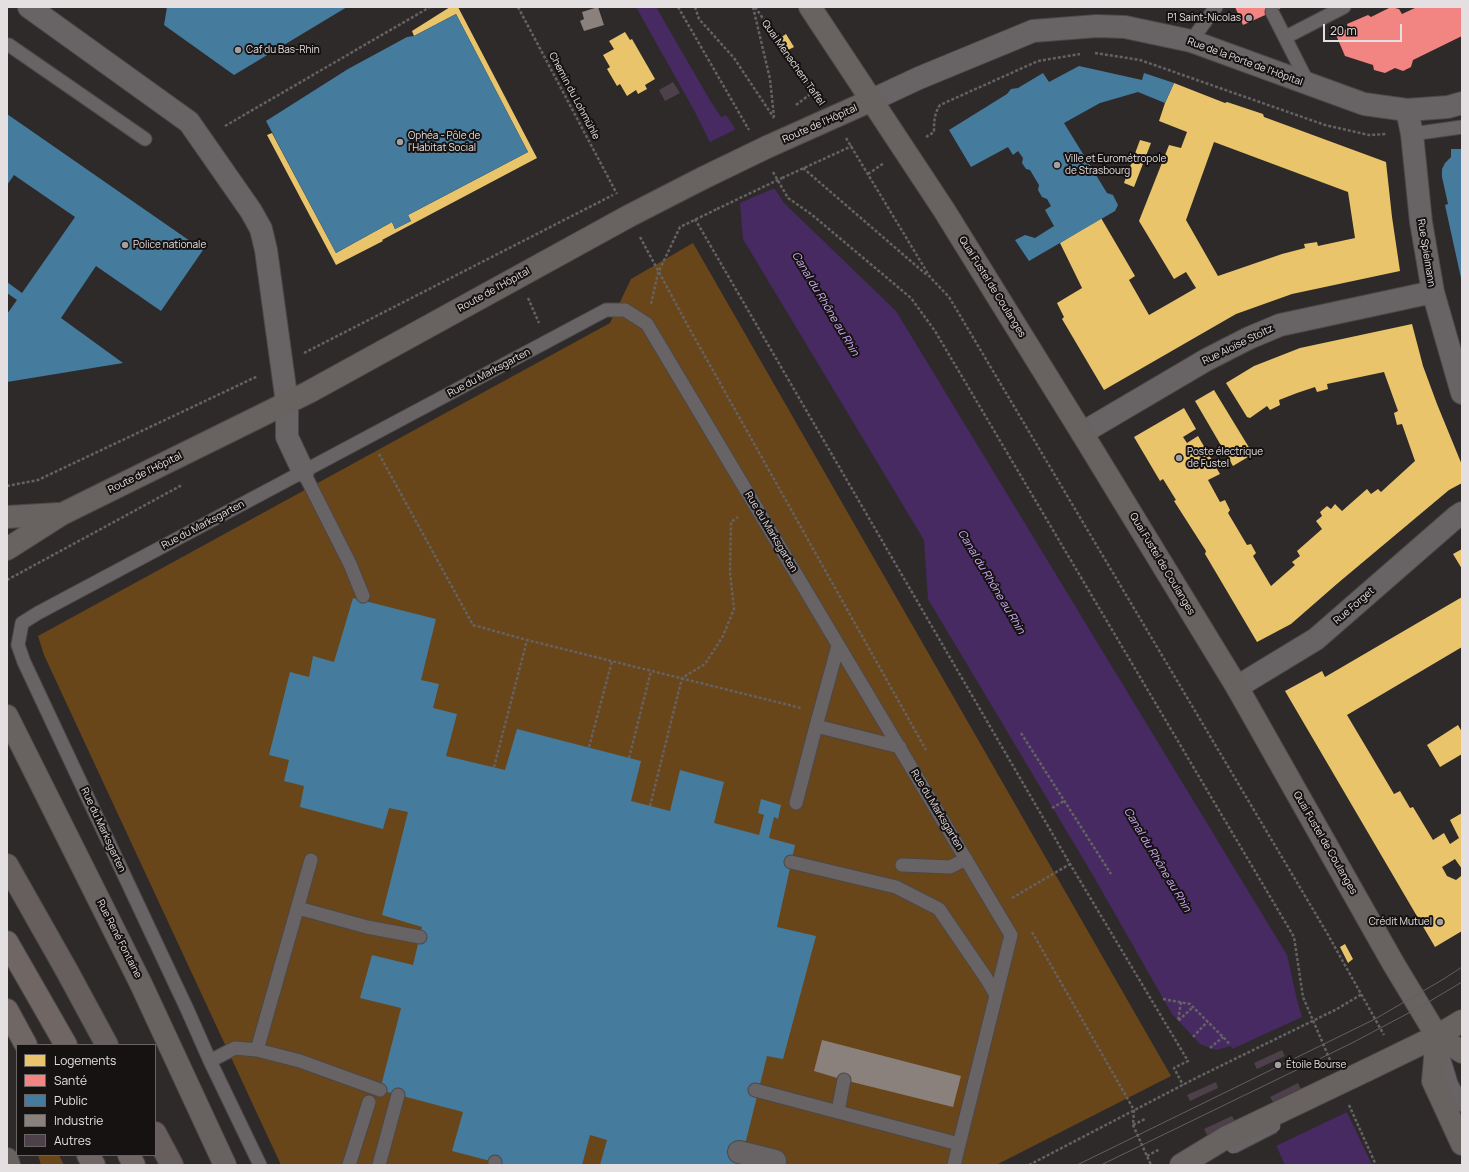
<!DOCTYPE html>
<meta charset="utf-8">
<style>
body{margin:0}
#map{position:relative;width:1469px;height:1172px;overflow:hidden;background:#2e2a2a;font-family:Manrope,sans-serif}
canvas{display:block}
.frame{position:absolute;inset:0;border:8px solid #e4dfe0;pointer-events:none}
.legend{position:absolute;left:16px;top:1044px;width:140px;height:112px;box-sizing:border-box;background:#161212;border:1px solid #686464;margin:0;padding:5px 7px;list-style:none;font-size:12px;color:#e4dfe0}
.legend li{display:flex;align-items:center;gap:8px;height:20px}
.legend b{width:20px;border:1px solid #686464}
.scale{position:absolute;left:1323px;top:24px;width:79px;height:18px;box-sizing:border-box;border:2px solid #e4dfe0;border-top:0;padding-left:5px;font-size:12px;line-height:14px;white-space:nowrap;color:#e4dfe0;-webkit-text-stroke:3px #161212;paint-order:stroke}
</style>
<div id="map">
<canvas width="1469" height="1172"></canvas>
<div class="frame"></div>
<ul class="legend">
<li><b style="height:11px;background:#e9c46a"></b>Logements</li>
<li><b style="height:11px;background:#f28482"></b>Santé</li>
<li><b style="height:11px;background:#457b9d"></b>Public</li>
<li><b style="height:11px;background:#8a817c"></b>Industrie</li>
<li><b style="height:11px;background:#4e404a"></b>Autres</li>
</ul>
<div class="scale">20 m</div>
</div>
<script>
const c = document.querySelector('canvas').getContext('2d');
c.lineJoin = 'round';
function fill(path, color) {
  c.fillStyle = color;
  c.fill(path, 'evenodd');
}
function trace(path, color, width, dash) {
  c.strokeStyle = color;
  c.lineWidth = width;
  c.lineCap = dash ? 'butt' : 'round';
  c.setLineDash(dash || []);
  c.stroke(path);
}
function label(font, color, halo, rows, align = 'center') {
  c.font = font + ' Manrope,sans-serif';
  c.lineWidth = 4;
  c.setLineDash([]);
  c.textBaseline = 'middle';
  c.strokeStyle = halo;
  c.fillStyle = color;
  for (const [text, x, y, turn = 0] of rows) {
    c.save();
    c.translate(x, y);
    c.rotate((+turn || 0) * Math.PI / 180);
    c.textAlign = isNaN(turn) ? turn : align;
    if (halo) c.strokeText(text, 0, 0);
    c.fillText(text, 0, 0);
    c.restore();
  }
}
const green = new Path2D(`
 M693,243L1171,1076L996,1165H281L44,655L38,636L610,323L631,279Z
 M38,1155H59L64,1165H41Z`);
const water = new Path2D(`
 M636,7H656L711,102L721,117L726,115L784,203L896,311L1287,955L1297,1000L1302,1017L1372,1165H1285L1231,1046L1216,1050L1200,1044L1172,1014L1094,877L928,599L924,540L743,239L740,203L695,112Z`);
const pier = new Path2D(`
 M736,129L775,188L740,203L710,142Z
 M1302,1017L1347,1112L1276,1146L1232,1049Z`);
const homes = new Path2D(`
 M450,7H458L537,158L382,240L383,241L336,265L267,135L272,133L336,253L392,222L395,229L411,221L408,215L528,152L456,14L414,36L412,31Z
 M625,32L630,40L632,39L655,79L645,85L647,89L638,94L636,90L627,96L620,84L617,86L607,69L610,67L603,55L614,49L609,41Z
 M786,34L794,47L788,50L780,38Z
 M1174,83L1225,103L1227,102L1263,114L1264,117L1386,162L1392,217L1400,271L1292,294L1236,314L1104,390L1062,319L1064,317L1057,303L1082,288L1060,243L1101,218L1135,276L1129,280L1149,315L1196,288L1186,272L1174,279L1139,221L1169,145L1181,148L1187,132L1159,121L1165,103ZM1214,142L1348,192L1355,238L1318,246L1317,242L1304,244L1305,248L1282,254L1218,276L1186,220Z
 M1140,140L1151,143L1134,187L1124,183Z
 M1412,324L1423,366L1437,404L1462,465V483L1449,490L1338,583L1291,624L1257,642L1205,554L1206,551L1174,501L1176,500L1163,479L1160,481L1134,437L1184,408L1196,429L1183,437L1187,443L1198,436L1220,474L1208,480L1220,502L1225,500L1230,510L1228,513L1247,545L1251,544L1256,553L1253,556L1271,586L1295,565L1292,562L1300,556L1297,551L1322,529L1316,521L1322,516L1320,512L1327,506L1331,509L1335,504L1342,511L1367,489L1371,494L1378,489L1381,492L1415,461L1402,424L1397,425L1394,413L1398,411L1384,372L1327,384L1328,389L1317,392L1315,387L1297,393L1279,400L1280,405L1270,410L1267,406L1250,418L1247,417L1226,383L1254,366L1300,348Z
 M1214,390L1253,454L1233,466L1195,401Z
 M1462,549V569L1453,554Z
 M1462,597V647L1347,715L1394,794L1400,791L1410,808L1413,807L1433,840L1444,833L1450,844L1459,838L1450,820L1462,813V869L1455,859L1442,867L1447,876L1456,880L1461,876V873H1462V931L1435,947L1285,691L1322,671L1325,677Z
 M1458,725L1462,732V754L1440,767L1427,745Z
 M1345,944L1353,959L1348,963L1340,947Z`);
const health = new Path2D(`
 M1235,7H1283L1243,25Z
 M1391,7L1399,9L1402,14L1417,7H1462V36L1413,60L1411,67L1403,71L1395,68L1385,73L1374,70L1373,65L1345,56L1336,35L1348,28L1347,24L1368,15L1371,17Z`);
const public = new Path2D(`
 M167,7H347L234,75L164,25Z
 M456,14L528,152L408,215L411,221L395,229L392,222L336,253L266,121L348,69L407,37L414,36Z
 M1079,66L1142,80L1144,73L1174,83L1165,103L1138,92L1100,103L1064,123L1107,193L1113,195L1118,205L1115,211L1029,261L1015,240L1025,235L1035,238L1054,226L1045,210L1051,206L1047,199L1042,197L1038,190L1039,185L1030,170L1026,169L1022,163L1023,158L1018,151L1013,155L1008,147L971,167L949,130L1007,94L1011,89L1018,88L1043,73L1049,82Z
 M7,114L203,250L161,311L96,266L61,318L123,363L7,382V314L17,300L7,293V282L22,293L75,217L14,175L7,185Z
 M1451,149H1462L1461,278L1445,205L1448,204L1442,177V169L1445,163L1451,157Z
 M353,598L436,619L421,680L439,684L433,708L457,714L446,756L505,770L517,729L641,761L631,801L670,811L680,770L724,782L714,823L759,835L764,815L758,813L761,799L781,805L778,819L774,817L769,838L795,845L777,927L816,936L783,1059L767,1056L740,1165H600L607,1140L590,1135L582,1165H506L452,1151L463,1112L380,1090L401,1008L360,998L372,955L413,965L422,927L382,915L408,812L389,808L383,829L300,807L304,786L284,781L289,760L269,755L290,672L309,677L313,656L334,662Z`);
const industry = new Path2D(`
 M598,7L604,25L584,31L580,21L584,19L582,12Z
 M822,1040L961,1076L953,1107L844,1080L814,1071Z`);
const building = new Path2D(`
 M673,82L680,93L665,101L659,90Z
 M1282,1050L1285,1056L1257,1069L1254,1063Z
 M1216,1082L1218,1088L1190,1101L1187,1095Z
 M1298,1083L1301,1089L1273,1102L1270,1097Z
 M1232,1116L1235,1121L1207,1135L1204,1129Z`);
const path = new Path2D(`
 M518,7L617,194
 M678,7L749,130
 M695,7L699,19L734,58L774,118
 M753,7L770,79L774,117
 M755,7L818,98
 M1095,53L1140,60L1325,125L1369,135L1387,134
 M796,105L813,92
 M225,126L430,7
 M926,137L934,132C934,122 934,114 940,105L1038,61L1080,54
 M846,138L930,277L949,297L1327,933L1384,1035
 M803,168L928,276
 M773,172L788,198L811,214L911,298L935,331L1294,937L1303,997L1330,1060
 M868,174L884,163
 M782,178L852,146
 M695,219L1070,864L1188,1061L1174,1068L1183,1085
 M640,237L688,326L926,750
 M528,298L539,323
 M651,304L658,273L680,227L717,209
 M304,353L613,195
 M379,454L473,625L527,640L801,708
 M7,486L38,480L258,376
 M7,580L182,485
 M1021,733L1111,874
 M589,747L612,661
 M629,758L651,671
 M494,767L527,640
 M650,806L682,678L705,664L723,636L734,609L730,572L731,522L738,517
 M1052,808L1064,801
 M1012,898L1070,864
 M1032,932L1134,1110L1133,1125L1151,1165
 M1163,999L1190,1004L1227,1041L1230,1045
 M1181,1002L1178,1021L1193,1007
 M1337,1009L1362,994
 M1193,1037L1208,1021
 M1210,1048L1223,1037
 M1349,1105L1376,1165
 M1133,1125L1145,1119
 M1147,1156L1160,1149
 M1029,1165L1198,1077`);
const lane = new Path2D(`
 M1272,12L1309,85
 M1286,37L1344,7
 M1191,41L1216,7
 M9,45L145,139
 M1412,134L1462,127
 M303,471L350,564L363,596
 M838,646L816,726L900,747
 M796,803L816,726
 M791,862L896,887L939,909L986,978L996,995
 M902,865L950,867L966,859
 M298,908L367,927L420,937
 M1440,1047L1451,1083L1462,1105
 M257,1050L311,860
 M210,1061L235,1048L257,1050L300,1061L380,1090
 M755,1090L959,1144
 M838,1111L844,1080
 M260,1165L210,1061L187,1009L24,662L18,645L22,623L38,613L606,310H625L647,324L1011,935L954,1165
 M349,1165L369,1102
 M379,1165L398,1095
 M495,1165V1162`);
const street = new Path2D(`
 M29,7L189,122L251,211L261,229L266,250L287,403V437L303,471
 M872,100L919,78L1033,31L1097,26L1125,27L1191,41L1364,104L1407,110L1448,107L1462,103
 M1407,110L1412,134L1421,222L1433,292L1462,393
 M1082,433L1206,360L1249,338L1280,325L1433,292
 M1237,687L1316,639L1456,517L1462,513
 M739,1152L775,1161L774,1165`);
const secondary = new Path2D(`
 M810,7L944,210L1082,433L1237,687L1393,963L1437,1036L1462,1052
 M767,147L872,100
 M7,517L58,514
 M7,549L62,514L309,392L629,216L703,178
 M7,716L141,984L225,1165
 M1437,1036L1433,1081L1462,1144
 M1365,1071L1437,1036L1462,1021
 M7,1159L9,1165
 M1181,1165L1227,1137`);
const primary = new Path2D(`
 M7,865L67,971L107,1045
 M155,1133L172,1165`);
const highway = new Path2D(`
 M7,942L66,1045
 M7,1010L26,1045
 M88,1155L94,1165
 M129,1155L134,1165`);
const tram = new Path2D(`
 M1077,1165L1375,1019L1442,980L1462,967
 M1101,1165L1352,1043L1420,1007L1462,982`);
const pathBridge = new Path2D(`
 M717,209L782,178
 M1198,1077L1337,1009`);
const laneBridge = new Path2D(`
 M1233,1147L1274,1126`);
const secondaryBridge = new Path2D(`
 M703,178L767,147
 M1227,1137L1365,1071`);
const markers = [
 [1249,18,4,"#a4a0a0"],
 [238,50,4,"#a4a0a0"],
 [400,142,4,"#a4a0a0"],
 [1057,165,4,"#a4a0a0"],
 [125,245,4,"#a4a0a0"],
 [1179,458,4,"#a4a0a0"],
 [1440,922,4,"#a4a0a0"],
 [1278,1065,4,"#a4a0a0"]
];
const poiNames = [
 ["P1 Saint-Nicolas",1241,18,"right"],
 ["Caf du Bas-Rhin",246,50],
 ["Ophéa - Pôle de",408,136],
 ["l'Habitat Social",408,148],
 ["Ville et Eurométropole",1065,159],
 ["de Strasbourg",1065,171],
 ["Police nationale",133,245],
 ["Poste électrique",1187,452],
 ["de Fustel",1187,464],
 ["Crédit Mutuel",1432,922,"right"],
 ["Étoile Bourse",1286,1065]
];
const streetNames = [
 ["Rue de la Porte de l'Hôpital",1245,62,20],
 ["Quai Menachem Taffel",793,63,55],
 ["Chemin du Lohmühle",574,96,62],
 ["Route de l'Hôpital",820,124,-24],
 ["Rue Spielmann",1426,253,81],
 ["Quai Fustel de Coulanges",992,287,58],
 ["Route de l'Hôpital",494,290,-29],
 ["Rue Aloïse Stoltz",1238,345,-26],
 ["Rue du Marksgarten",489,373,-28],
 ["Route de l'Hôpital",145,473,-26],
 ["Rue du Marksgarten",203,525,-28],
 ["Rue du Marksgarten",771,532,59],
 ["Quai Fustel de Coulanges",1162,564,59],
 ["Rue Forget",1354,606,-41],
 ["Rue du Marksgarten",937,810,59],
 ["Rue du Marksgarten",103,830,65],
 ["Quai Fustel de Coulanges",1325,843,60],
 ["Rue René Fontaine",119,939,63]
];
const waterNames = [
 ["Canal du Rhône au Rhin",825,304,59],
 ["Canal du Rhône au Rhin",991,582,59],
 ["Canal du Rhône au Rhin",1157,860,59]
];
fill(green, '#69451a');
fill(water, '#472a62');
fill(pier, '#2e2a2a');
fill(homes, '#e9c46a');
fill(health, '#f28482');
fill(public, '#457b9d');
fill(industry, '#8a817c');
fill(building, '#4e404a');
trace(lane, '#4c4849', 15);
trace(street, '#4c4849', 24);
trace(secondary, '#4c4849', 24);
trace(primary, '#4c4849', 24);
trace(highway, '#4c4849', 24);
trace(path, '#646262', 2.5, [3, 2]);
trace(lane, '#686465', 13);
trace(street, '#686465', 22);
trace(secondary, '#686261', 22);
trace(primary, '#665f5e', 22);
trace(highway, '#706664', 22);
trace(tram, '#636060', 1);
trace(laneBridge, '#4c4849', 15, []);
trace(secondaryBridge, '#4c4849', 24, []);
trace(pathBridge, '#646262', 2.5, [3, 2]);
trace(laneBridge, '#686465', 13);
trace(secondaryBridge, '#686261', 22);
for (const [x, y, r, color] of markers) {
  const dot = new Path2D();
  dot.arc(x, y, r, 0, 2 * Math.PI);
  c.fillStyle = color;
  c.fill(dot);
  trace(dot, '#161212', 1.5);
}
label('10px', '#e4dfe0', '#161212', poiNames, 'left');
label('10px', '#e4dfe0', '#161212', streetNames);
label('italic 11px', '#d2affa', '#161212', waterNames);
</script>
